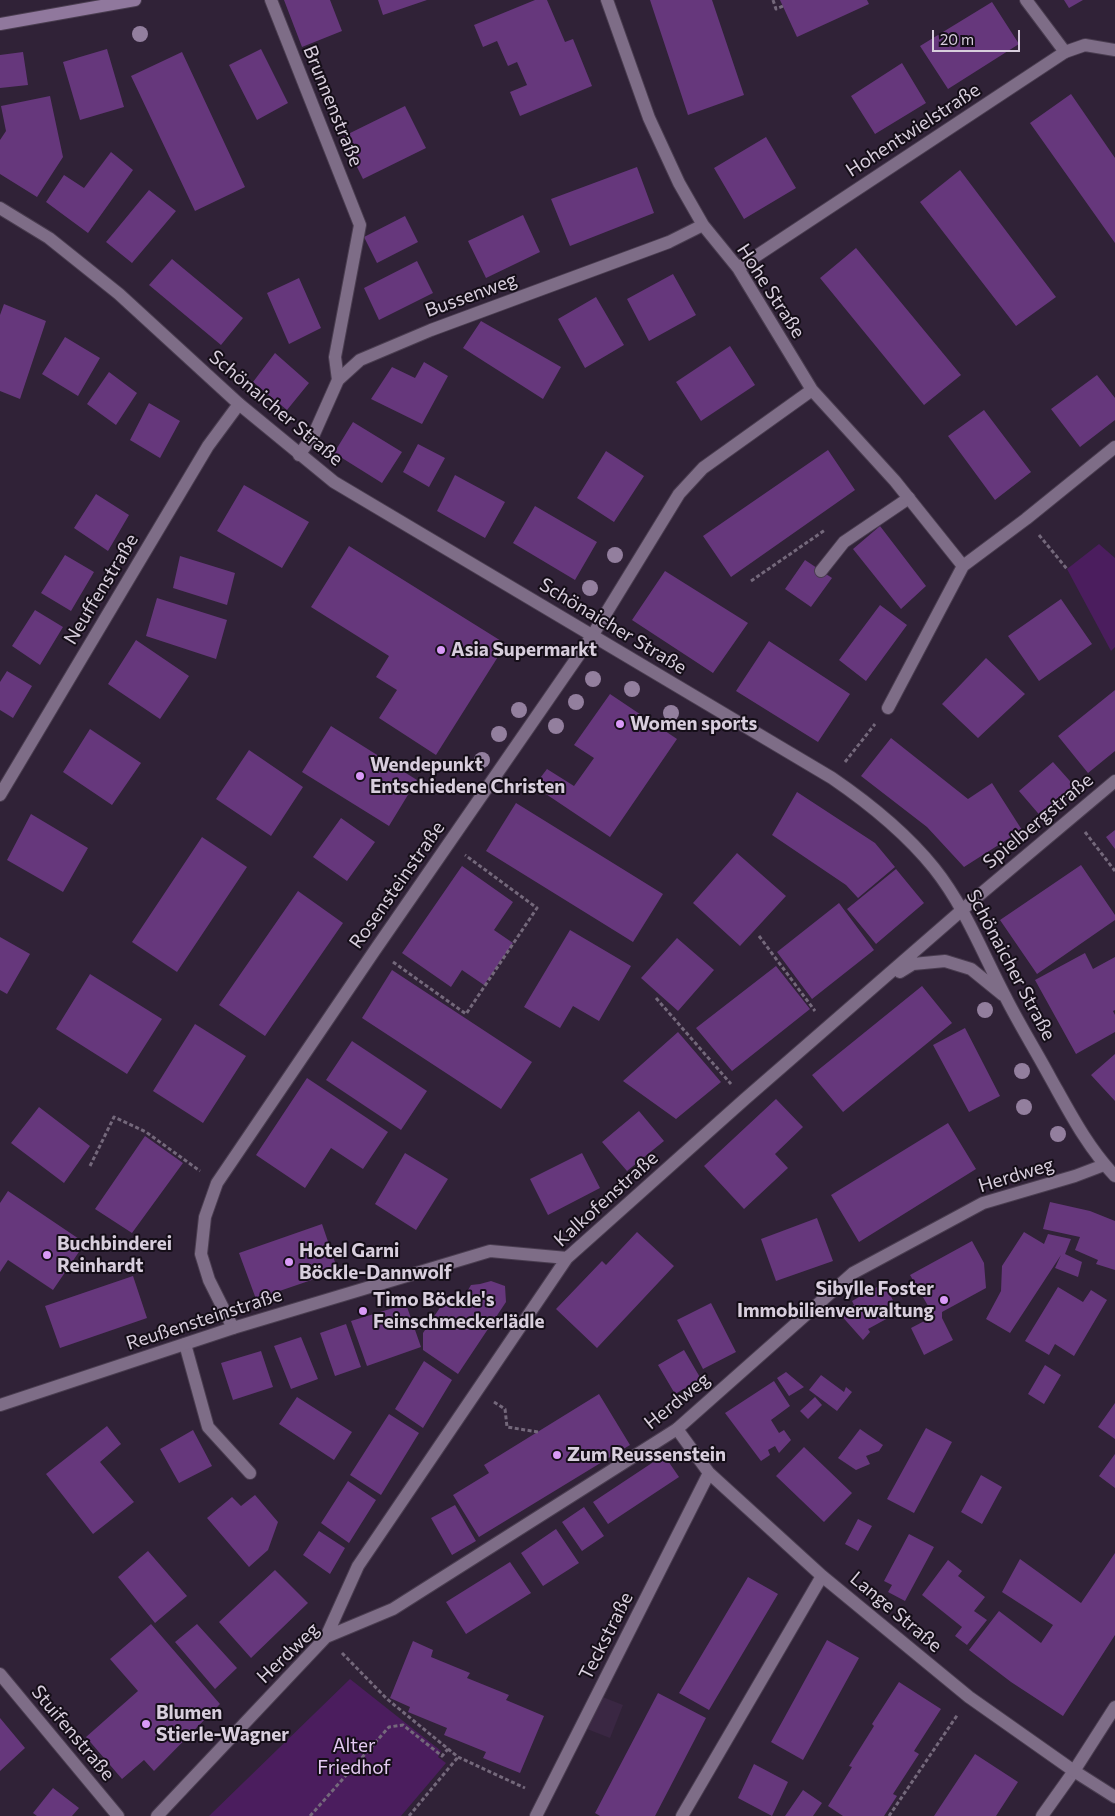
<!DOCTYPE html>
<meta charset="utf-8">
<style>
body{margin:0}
#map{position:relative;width:1115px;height:1816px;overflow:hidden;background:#302237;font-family:Commissioner,sans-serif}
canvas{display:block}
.scale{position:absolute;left:932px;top:30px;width:88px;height:22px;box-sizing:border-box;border:2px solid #d8cedd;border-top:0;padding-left:6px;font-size:15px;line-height:18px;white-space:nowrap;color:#d8cedd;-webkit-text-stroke:4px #150e18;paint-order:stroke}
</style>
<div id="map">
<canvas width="1115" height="1816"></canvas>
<div class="scale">20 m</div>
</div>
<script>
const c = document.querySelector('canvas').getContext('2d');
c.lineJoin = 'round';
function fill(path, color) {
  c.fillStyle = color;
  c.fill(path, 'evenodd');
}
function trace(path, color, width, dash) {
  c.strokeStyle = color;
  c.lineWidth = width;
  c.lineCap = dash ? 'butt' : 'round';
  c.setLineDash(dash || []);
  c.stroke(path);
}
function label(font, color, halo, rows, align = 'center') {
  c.font = font + ' Commissioner,sans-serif';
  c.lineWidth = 4;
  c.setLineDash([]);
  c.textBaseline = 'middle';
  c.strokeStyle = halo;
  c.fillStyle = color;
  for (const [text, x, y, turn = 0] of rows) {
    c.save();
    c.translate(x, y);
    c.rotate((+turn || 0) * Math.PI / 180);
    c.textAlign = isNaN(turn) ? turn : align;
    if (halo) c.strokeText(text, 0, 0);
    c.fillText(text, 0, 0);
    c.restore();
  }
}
const built = new Path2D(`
 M600,1696L623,1705L610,1738L587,1729Z`);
const green = new Path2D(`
 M1099,544L1115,558V647L1111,651L1067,569Z
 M350,1679L441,1751L438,1757L446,1763L401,1816H209Z`);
const building = new Path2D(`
 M284,0H330L342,31L302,47Z
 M378,0H427L383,15Z
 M535,0H547L565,42L573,39L592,86L520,116L510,92L527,85L517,62L508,66L497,41L483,47L474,25Z
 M650,0H712L744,95L688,115Z
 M780,0H867L869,4L797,37Z
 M1064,0H1083L1069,8Z
 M992,2L1019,44L948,89L920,46Z
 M107,49L124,107L80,120L63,62Z
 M261,49L288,103L257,120L229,65Z
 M23,52L28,85L0,88V55Z
 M182,52L245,187L195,211L131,76Z
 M902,63L926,103L875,134L851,96Z
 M1071,94L1115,158V243L1030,123Z
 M50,96L63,157L37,197L0,174V140L6,131L1,106Z
 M405,106L426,148L363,179L342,137Z
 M766,137L796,188L744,219L714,168Z
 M111,152L133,170L88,233L46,202L64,175L84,188Z
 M637,167L654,213L570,246L551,199Z
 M960,170L1056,297L1016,326L920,202Z
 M149,190L176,211L132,263L106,242Z
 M523,215L540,252L486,278L468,241Z
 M405,216L418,242L377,263L364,237Z
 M856,248L961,375L924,405L820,278Z
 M172,259L243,318L221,345L149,285Z
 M417,261L433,293L379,320L364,288Z
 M673,274L696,315L649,341L627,299Z
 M299,278L321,328L289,344L267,293Z
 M596,297L624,345L585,368L558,319Z
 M4,304L46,321L20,399L0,391V315Z
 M481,321L561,367L543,399L463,348Z
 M65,337L100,358L78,396L42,374Z
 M730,346L755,385L701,421L676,382Z
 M275,353L309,383L287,410L253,382Z
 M424,362L448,376L422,424L371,399L392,367L415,378Z
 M109,372L137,393L116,425L87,404Z
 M1097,375L1115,398V420L1080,447L1051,409Z
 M149,403L180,421L160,458L130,440Z
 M984,410L1031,472L995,500L948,436Z
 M353,422L402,452L382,483L334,453Z
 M418,444L445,458L429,487L403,472Z
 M828,450L855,490L731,577L703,536Z
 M606,451L644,476L614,522L577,498Z
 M455,475L505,502L485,538L437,511Z
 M244,485L309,522L282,568L217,531Z
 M96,494L129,515L108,551L74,528Z
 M535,506L597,542L575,580L513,543Z
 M880,526L926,586L901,609L853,549Z
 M349,546L506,644L436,755L379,718L397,690L376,677L389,656L311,607Z
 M65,555L94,572L71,611L41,593Z
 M180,556L235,573L227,605L173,588Z
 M805,560L832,578L811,607L785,589Z
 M665,571L748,623L713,673L632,620Z
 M157,598L227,620L216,659L146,636Z
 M1061,599L1092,644L1039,681L1008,636Z
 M880,605L907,625L866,681L839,660Z
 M35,610L63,627L40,665L12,646Z
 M136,640L189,676L160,719L108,684Z
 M769,641L850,694L818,742L736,691Z
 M986,658L1025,694L978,738L942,704Z
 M7,671L32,686L13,718L0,710V682Z
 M1115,690V751L1088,773L1058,736Z
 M610,694L677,739L610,837L534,786L547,769L574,786L594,758L574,745Z
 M331,726L417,780L389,826L302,772Z
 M90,729L141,763L112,805L63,772Z
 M891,738L968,799L992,783L1022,830L964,867L927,827L861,776Z
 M249,750L303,787L271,836L216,799Z
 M1053,762L1077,789L1043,819L1019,791Z
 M797,792L875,843L895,867L858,898L846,885L772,835Z
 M516,803L663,894L633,942L486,851Z
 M31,814L88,848L63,892L7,860Z
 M341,818L375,842L347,881L313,857Z
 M1115,830V849L1106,837Z
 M202,837L247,867L177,972L132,942Z
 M737,853L786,896L740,946L693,903Z
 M1081,865L1115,915V920L1037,974L1000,920Z
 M462,866L513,902L494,930L513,943L484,985L462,970L451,987L402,953Z
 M896,869L924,903L876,944L847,909Z
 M298,891L343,923L265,1036L219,1005Z
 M839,903L874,950L812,999L777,952Z
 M570,930L631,966L599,1021L573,1006L560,1028L524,1007Z
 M0,937L30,954L7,994L0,990Z
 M677,938L714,970L678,1011L641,978Z
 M1085,953L1093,969L1115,957V1010L1113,1011L1115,1015V1032L1076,1054L1035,980Z
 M776,966L810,1009L732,1071L696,1028Z
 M392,970L532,1062L501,1109L362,1018Z
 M90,974L162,1019L127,1074L56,1029Z
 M922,986L952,1023L843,1112L812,1075Z
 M195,1024L246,1056L203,1123L153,1091Z
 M965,1028L1000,1096L969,1112L933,1045Z
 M678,1032L721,1082L676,1119L623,1081Z
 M352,1041L427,1091L401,1130L326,1080Z
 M1115,1054V1101L1091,1075Z
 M307,1078L388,1132L363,1169L331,1148L305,1188L256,1155Z
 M776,1099L803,1127L775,1154L788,1168L744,1209L704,1166Z
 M39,1107L90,1146L64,1183L11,1143Z
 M639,1111L664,1141L627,1171L602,1142Z
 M948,1123L976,1169L859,1242L831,1195Z
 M145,1136L183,1163L132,1233L95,1209Z
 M405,1153L448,1179L416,1230L375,1204Z
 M582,1153L600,1188L548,1215L530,1179Z
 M8,1191L85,1243L53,1290L8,1260L0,1272V1203Z
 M1050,1202L1090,1211L1115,1221V1270L1096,1264L1098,1260L1075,1250L1080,1237L1043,1229Z
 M817,1218L833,1261L776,1281L761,1239Z
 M322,1224L338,1271L256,1299L239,1253Z
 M637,1232L674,1266L597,1348L556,1309L602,1261L606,1265Z
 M1024,1232L1044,1244L1048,1234L1071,1239L1065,1254L1082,1262L1078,1277L1055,1268L1061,1255L1010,1333L986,1319L1001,1291L1002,1266Z
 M972,1241L984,1263L986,1288L942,1312V1318L953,1340L924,1355L911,1328L934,1316L910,1275Z
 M133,1276L147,1318L60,1348L45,1306Z
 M491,1281L505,1286L506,1302L458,1374L423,1350V1333L449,1294L461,1302L471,1285L480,1284Z
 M884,1283L899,1312L868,1329L870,1332L863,1340L839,1313L854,1305L852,1301Z
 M1058,1287L1083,1302L1091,1290L1107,1300L1074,1356L1055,1344L1049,1355L1025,1341Z
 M711,1303L736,1352L703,1369L677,1320Z
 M406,1304L421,1347L367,1366L351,1321Z
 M346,1324L361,1367L335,1376L320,1333Z
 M301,1337L318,1379L291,1389L274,1346Z
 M684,1350L701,1379L675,1394L658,1365Z
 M261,1351L273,1387L233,1400L221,1363Z
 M424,1361L452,1380L423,1428L395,1409Z
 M1045,1365L1061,1375L1044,1404L1028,1394Z
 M786,1372L804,1387L789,1396L777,1378Z
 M821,1375L844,1392L846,1387L852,1392L837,1411L809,1390Z
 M774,1381L790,1406L771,1420L779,1433L784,1430L791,1440L779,1453L775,1446L768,1450L770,1455L761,1461L725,1413Z
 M599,1394L630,1445L479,1537L453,1495L489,1473L484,1465Z
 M297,1397L352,1432L334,1460L279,1424Z
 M815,1397L822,1405L808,1419L800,1411Z
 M1115,1403V1439L1098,1427Z
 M389,1414L419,1433L381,1495L350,1475Z
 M107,1426L121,1444L100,1462L134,1502L93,1534L46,1474Z
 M926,1428L952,1442L914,1513L887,1499Z
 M860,1429L883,1445L879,1451L866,1456L870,1464L856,1470L838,1458Z
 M193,1430L212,1466L179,1483L160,1449Z
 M804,1447L852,1493L824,1522L776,1476Z
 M1115,1454V1488L1099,1476Z
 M664,1455L679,1477L608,1524L593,1502Z
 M981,1475L1002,1487L982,1524L961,1512Z
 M348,1481L376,1500L349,1543L321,1523Z
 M255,1495L278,1522L268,1550L249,1567L207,1518L232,1497L241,1506Z
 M455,1505L476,1541L452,1555L431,1518Z
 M584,1507L604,1536L582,1551L562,1522Z
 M858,1519L872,1526L858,1551L845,1544Z
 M556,1529L579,1563L543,1586L521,1553Z
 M319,1531L345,1548L330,1574L303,1555Z
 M909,1534L934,1547L905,1601L888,1592L892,1585L884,1581Z
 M148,1551L187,1596L155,1623L118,1577Z
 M1115,1553V1635L1063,1716L1011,1682L969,1650L999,1611L1041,1643L1053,1625L1002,1592L1020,1559L1081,1603Z
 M948,1560L962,1571L958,1576L985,1597L974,1611L987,1620L967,1645L955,1636L962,1627L922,1595Z
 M510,1562L531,1593L466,1634L446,1602Z
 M275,1570L308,1603L251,1658L219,1622Z
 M748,1577L778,1594L709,1710L679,1693Z
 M151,1624L220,1704L154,1771L144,1760L122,1779L86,1737L138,1691L110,1659Z
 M197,1624L237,1668L215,1689L175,1642Z
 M827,1640L859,1658L803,1760L771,1742Z
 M413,1641L433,1650L431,1657L470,1673L467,1678L509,1695L506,1700L544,1716L520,1773L483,1758L486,1752L444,1735L447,1728L408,1712L410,1707L390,1698Z
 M899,1682L941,1709L914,1751L919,1754L893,1794L897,1796L884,1816H843L828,1806L852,1767L849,1766L874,1726L872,1724Z
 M658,1693L706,1718L655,1816H600L595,1813Z
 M0,1718L25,1748L0,1771Z
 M975,1754L1018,1782L996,1816H934Z
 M754,1764L788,1782L772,1816L738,1798Z
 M53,1788L79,1808L72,1816H37L33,1813Z
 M803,1790L822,1803L813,1816H785Z`);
const path = new Path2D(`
 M773,0L776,9L783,6
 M1039,535L1067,569
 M751,581L825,530
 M845,762L875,724
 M1085,832L1115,871
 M759,936L815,1011
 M393,962L466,1014L537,908L465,855
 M656,998L731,1084
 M90,1166L114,1117L146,1132L200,1171
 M494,1402L505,1409L507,1427L538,1432
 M342,1653L387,1699L458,1757L525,1788
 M310,1816L389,1727L403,1725L442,1756L448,1749
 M409,1816L458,1757
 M889,1816L958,1714`);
const service = new Path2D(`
 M271,0L360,225L335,357L338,380
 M1026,0L1065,52
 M821,571L844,542L909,498
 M185,1344L208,1427L250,1473
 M536,1816L709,1473`);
const minor = new Path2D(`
 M607,0L649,118L679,183L703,225L738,268L812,390L895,481L963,566
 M738,268L1065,52L1085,45L1115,50
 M299,455L314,434L338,380L360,360L431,330L669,242L703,225
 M888,708L963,566L1026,519L1115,447
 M0,795L208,446L239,404
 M233,1328L209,1280L201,1254L205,1217L217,1183L375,950L592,636L679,494L703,468L812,390
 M677,1429L709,1473L822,1576L969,1697L1074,1771L1042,1816
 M0,1674L118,1816
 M682,1816L822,1576`);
const tertiary = new Path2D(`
 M0,208L49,238L119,294L239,404L334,482L832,778C870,804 905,832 934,868C965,907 982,952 1005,996C1019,1024 1036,1051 1051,1079C1070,1113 1088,1148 1115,1176
 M900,972L913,964L945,961L971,969L1003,995
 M0,1405L233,1328L490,1251L567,1258
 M326,1637L358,1566L567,1258L745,1099L977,897L1115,781
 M1115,1707L1074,1771L1115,1797
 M157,1816L326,1637L393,1609L677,1429L853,1273L983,1203L1075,1176L1104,1165`);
const secondary = new Path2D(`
 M0,24L135,0`);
const trees = [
 [140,34],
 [615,555],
 [590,588],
 [593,679],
 [632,689],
 [576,702],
 [519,710],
 [671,713],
 [556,726],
 [499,734],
 [482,760],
 [985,1010],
 [1022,1071],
 [1024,1107],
 [1058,1134]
];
const markers = [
 [441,650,5,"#d99af7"],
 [620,724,5,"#d99af7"],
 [360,776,5,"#d99af7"],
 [47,1255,5,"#d99af7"],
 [289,1262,5,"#d99af7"],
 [944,1300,5,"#d99af7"],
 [363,1311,5,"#d99af7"],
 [557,1455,5,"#d99af7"],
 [146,1724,5,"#d99af7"]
];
const streetNames = [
 ["Brunnenstraße",333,106,68],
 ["Hohentwielstraße",913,130,-33],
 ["Hohe Straße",771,291,57],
 ["Bussenweg",471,295,-20],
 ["Schönaicher Straße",276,408,40],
 ["Neuffenstraße",101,589,-59],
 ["Schönaicher Straße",613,626,31],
 ["Spielbergstraße",1038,821,-40],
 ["Rosensteinstraße",397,885,-55],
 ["Schönaicher Straße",1011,965,62],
 ["Herdweg",1016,1175,-17],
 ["Kalkofenstraße",606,1199,-42],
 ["Reußensteinstraße",204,1319,-18],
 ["Herdweg",677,1401,-39],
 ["Lange Straße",896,1612,40],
 ["Teckstraße",606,1636,-63],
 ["Herdweg",288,1653,-44],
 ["Stuifenstraße",73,1733,50]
];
const poiNames = [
 ["Asia Supermarkt",451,650],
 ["Women sports",630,724],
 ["Wendepunkt",370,765],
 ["Entschiedene Christen",370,787],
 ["Buchbinderei",57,1244],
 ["Reinhardt",57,1266],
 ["Hotel Garni",299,1251],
 ["Böckle-Dannwolf",299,1273],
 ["Sibylle Foster",934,1289,"right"],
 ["Immobilienverwaltung",934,1311,"right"],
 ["Timo Böckle's",373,1300],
 ["Feinschmeckerlädle",373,1322],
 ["Zum Reussenstein",567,1455],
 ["Blumen",156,1713],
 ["Stierle-Wagner",156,1735]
];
const parkNames = [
 ["Alter",354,1746],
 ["Friedhof",354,1768]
];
fill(built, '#3a2743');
fill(green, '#4b1d5e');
fill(building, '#66377c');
trace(service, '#4a3d50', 14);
trace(minor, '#4a3d50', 14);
trace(tertiary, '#4a3d50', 14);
trace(secondary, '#4a3d50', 14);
trace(path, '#74687b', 3, [4, 2.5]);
trace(service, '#7e6d87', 12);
trace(minor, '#7e6d87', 12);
trace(tertiary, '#7e6d87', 12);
trace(secondary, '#90789d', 12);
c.fillStyle = '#937f9e';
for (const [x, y] of trees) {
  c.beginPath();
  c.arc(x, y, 8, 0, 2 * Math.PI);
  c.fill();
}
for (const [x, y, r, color] of markers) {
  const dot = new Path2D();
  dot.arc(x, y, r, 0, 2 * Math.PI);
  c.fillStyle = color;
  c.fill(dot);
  trace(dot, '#150e18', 2);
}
label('19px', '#d8cedd', '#150e18', streetNames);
label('bold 19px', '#d8cedd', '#150e18', poiNames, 'left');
label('19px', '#e4cbf2', '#150e18', parkNames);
</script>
